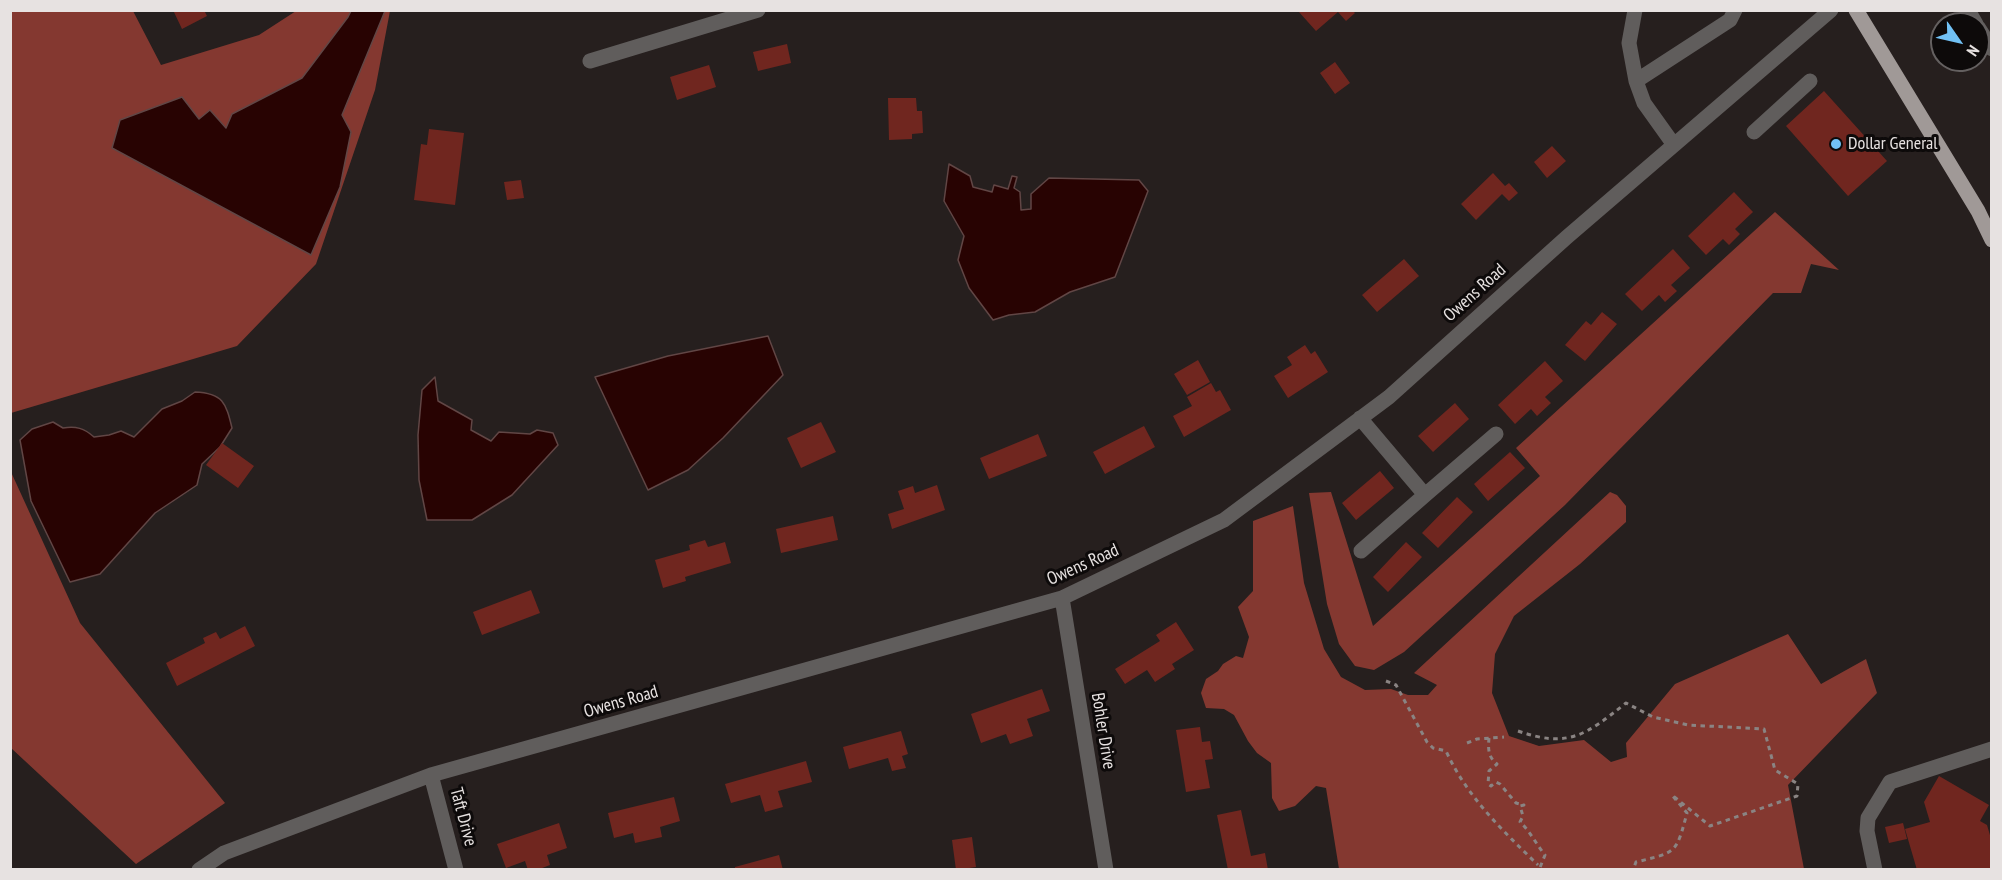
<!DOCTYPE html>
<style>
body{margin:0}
#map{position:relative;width:2002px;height:880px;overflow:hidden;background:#261f1e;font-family:"PT Sans Narrow",sans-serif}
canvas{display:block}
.frame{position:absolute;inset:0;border:12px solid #e7e2e1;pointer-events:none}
.north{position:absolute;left:1930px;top:12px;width:60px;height:60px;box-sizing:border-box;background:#0d0a0a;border:2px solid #646060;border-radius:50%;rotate:124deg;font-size:16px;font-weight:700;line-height:24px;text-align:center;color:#e7e2e1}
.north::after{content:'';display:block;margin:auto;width:21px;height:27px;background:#71c1f5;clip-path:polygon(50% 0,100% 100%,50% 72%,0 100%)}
</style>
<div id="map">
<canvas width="2002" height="880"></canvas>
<div class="frame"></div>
<div class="north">N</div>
</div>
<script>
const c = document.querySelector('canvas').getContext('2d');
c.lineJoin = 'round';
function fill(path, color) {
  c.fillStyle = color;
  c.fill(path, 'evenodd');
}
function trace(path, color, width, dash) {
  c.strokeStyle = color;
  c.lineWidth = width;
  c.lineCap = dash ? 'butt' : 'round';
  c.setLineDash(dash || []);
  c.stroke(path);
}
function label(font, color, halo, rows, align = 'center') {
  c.font = font + ' "PT Sans Narrow",sans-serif';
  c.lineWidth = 6;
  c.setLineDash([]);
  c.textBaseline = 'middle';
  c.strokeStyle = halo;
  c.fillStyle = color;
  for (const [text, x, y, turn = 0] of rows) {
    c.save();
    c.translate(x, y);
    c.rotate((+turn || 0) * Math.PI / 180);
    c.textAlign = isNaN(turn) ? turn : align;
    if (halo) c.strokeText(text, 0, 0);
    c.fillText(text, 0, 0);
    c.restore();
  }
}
const forest = new Path2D(`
 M11,11H133L161,65L259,35L296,11H390L375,90L316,264L237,346L11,413Z
 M1775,212L1839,270L1811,264L1801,293H1773L1565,505L1404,652L1374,670L1355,666L1339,644L1327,604L1309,493L1331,492L1373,626L1540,476L1516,448Z
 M11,472L80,623L225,803L136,864L11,748Z
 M1610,492L1617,495L1626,506V522L1580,564L1514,616L1495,654L1492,693L1509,736L1539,746L1584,740L1611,762L1627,757L1626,743L1675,684L1788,634L1821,684L1866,659L1877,693L1788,785L1804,869H1339L1326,788L1316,786L1295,806L1279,811L1272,798L1271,763L1257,753L1248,741L1234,715L1224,709L1206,708L1201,693L1206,679L1218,671L1223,664L1236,656L1243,658L1249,637L1238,607L1253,591V521L1293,506L1304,583L1324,649L1341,677L1365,690L1391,689L1408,695H1428L1437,685L1414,673Z`);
const water = new Path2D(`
 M351,11H385L342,115L351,132L340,187L311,255L112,148L120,120L182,97L199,119L210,110L226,128L232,114L302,78L348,17Z
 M949,164L970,176L973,187L992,192L994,185L1008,189L1012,176L1017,177L1014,188L1020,192L1021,210L1031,209V194L1049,178L1139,180L1148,191L1115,277L1070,292L1035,312L1009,315L993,320L969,288L958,260L964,236L944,201Z
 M768,336L783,375L723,438L688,470L648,490L595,377L668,356Z
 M435,377L438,401L472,420L471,430L491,441L499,432L530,434L537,430L553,433L558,445L512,495L472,520H427L419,480L418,435L422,390Z
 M195,392C223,393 226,403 232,428L220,447L202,464L197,485L155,513L100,574L70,582L31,501L20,440L32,429L53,422L63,428C76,426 84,428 94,437L109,435L121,431L134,437L162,409L182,401Z`);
const building = new Path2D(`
 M173,10H204L207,16L182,29Z
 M1301,10H1352L1355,13L1346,21L1338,12L1316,31L1299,12Z
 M787,44L791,63L758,71L753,52Z
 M1335,62L1350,83L1335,94L1320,73Z
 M709,65L716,87L677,100L670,77Z
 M1824,91L1887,161L1848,196L1786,126Z
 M888,98H916L917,111H922L923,133L912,134V139L889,140Z
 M429,129L464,133L455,205L414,200L421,144L427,145Z
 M1552,146L1566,161L1547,178L1534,162Z
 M1493,173L1505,186L1509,183L1518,193L1509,201L1502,194L1476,220L1461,204Z
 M521,180L524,198L507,200L504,182Z
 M1734,192L1753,212L1735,229L1740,234L1729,245L1723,239L1706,255L1688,236Z
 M1673,249L1690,268L1671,285L1677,291L1665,302L1659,295L1642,311L1625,294Z
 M1404,259L1419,276L1377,312L1362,295Z
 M1602,312L1617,324L1585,361L1565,345L1586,321L1591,325Z
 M1305,345L1311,354L1315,351L1328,372L1288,398L1274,376L1292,365L1287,357Z
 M1198,360L1210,382L1187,395L1174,374Z
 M1545,361L1563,381L1545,397L1551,403L1537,416L1531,409L1515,424L1498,405Z
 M1211,383L1216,392L1220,390L1231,410L1184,437L1173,416L1192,406L1187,397Z
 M1455,403L1469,419L1433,452L1418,436Z
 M821,422L836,452L801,468L787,438Z
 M1144,426L1155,447L1105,474L1093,452Z
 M1038,434L1047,456L989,479L980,458Z
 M222,443L254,466L238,488L206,465Z
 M1510,452L1525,468L1488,501L1474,484Z
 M1380,471L1394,488L1356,520L1342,503Z
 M937,485L945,510L892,529L888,514L904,509L898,491L913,486L915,493Z
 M1457,497L1473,512L1438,548L1422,533Z
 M833,516L838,540L781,553L776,529Z
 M705,540L708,547L725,542L731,563L685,577L686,581L663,588L655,560L690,550L689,545Z
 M1406,542L1422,557L1388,592L1373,577Z
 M531,590L540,613L482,635L473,612Z
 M1176,622L1194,650L1172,664L1175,669L1155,682L1147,670L1125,684L1115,669L1160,641L1156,635Z
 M245,626L255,646L177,686L166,663L205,643L203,638L216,632L220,639Z
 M1042,689L1050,711L1027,719L1033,736L1010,744L1006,734L981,743L971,714Z
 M1200,727L1202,742L1210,741L1213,759L1205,760L1210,788L1186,792L1176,730Z
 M901,731L908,754L902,756L906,768L892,771L888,758L849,769L843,747Z
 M806,761L812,782L778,791L783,807L765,812L760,795L731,803L725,784Z
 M1939,776L1989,805L1980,821L1987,825L1992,842V870H1917L1905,829L1930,822L1924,802Z
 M674,797L680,821L660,827L662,837L635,843L633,833L614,838L608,813Z
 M1241,810L1251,856L1265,853L1268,870H1228L1217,815Z
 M559,823L567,848L547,855L550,865L537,870H528L525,861L506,868L497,844Z
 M1903,823L1907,839L1889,843L1885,827Z
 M972,837L976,867L956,870L952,840Z
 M779,855L783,870H735V867Z`);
const path = new Path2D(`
 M1386,681L1396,685L1427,742L1433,748L1446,751C1467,797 1503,831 1538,865
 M1518,731C1569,749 1587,734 1626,703L1653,717L1688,725L1764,729L1775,770L1798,784L1797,796L1710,826L1672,795L1687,813C1676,854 1677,852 1636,862L1633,870
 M1489,738C1488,749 1488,757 1497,764L1489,771L1488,784L1491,786L1496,782L1500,784L1516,803L1524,805L1520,806L1523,816L1520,822C1530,831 1536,844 1545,855L1539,870
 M1467,743L1477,739L1504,737`);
const minor = new Path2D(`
 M1635,10L1629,43L1636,81L1644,103L1674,145
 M1968,10L1976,24
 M1978,27L1992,49
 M590,61L758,10
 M1636,81L1730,20L1735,10
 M1754,132L1810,81
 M1360,418L1425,495L1361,551
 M1425,495L1496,434
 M1062,598L1106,870
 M431,775L456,870
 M199,870L224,853L431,775L1062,598L1224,520L1389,397L1567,237L1831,10
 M1875,870L1867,831L1868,818L1890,782L1992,749`);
const major = new Path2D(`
 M1856,10L1978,211L1992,240`);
const markers = [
 [1836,144,6,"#71c1f5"]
];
const poiNames = [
 ["Dollar General",1848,144]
];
const streetNames = [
 ["Owens Road",1475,293,-42],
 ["Owens Road",1083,565,-24],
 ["Owens Road",621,702,-16],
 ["Bohler Drive",1103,731,81],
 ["Taft Drive",463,817,75]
];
fill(forest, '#843830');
fill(water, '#280302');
trace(water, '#614645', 1.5);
fill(building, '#70261f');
trace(path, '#8a8483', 3, [4.5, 4.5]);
trace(minor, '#605d5c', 15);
trace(major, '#a09997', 15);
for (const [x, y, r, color] of markers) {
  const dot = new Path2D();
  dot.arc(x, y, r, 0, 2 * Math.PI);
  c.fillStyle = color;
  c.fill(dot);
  trace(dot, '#0d0a0a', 2);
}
label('18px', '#e7e2e1', '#0d0a0a', poiNames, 'left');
label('18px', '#e7e2e1', '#0d0a0a', streetNames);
</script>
